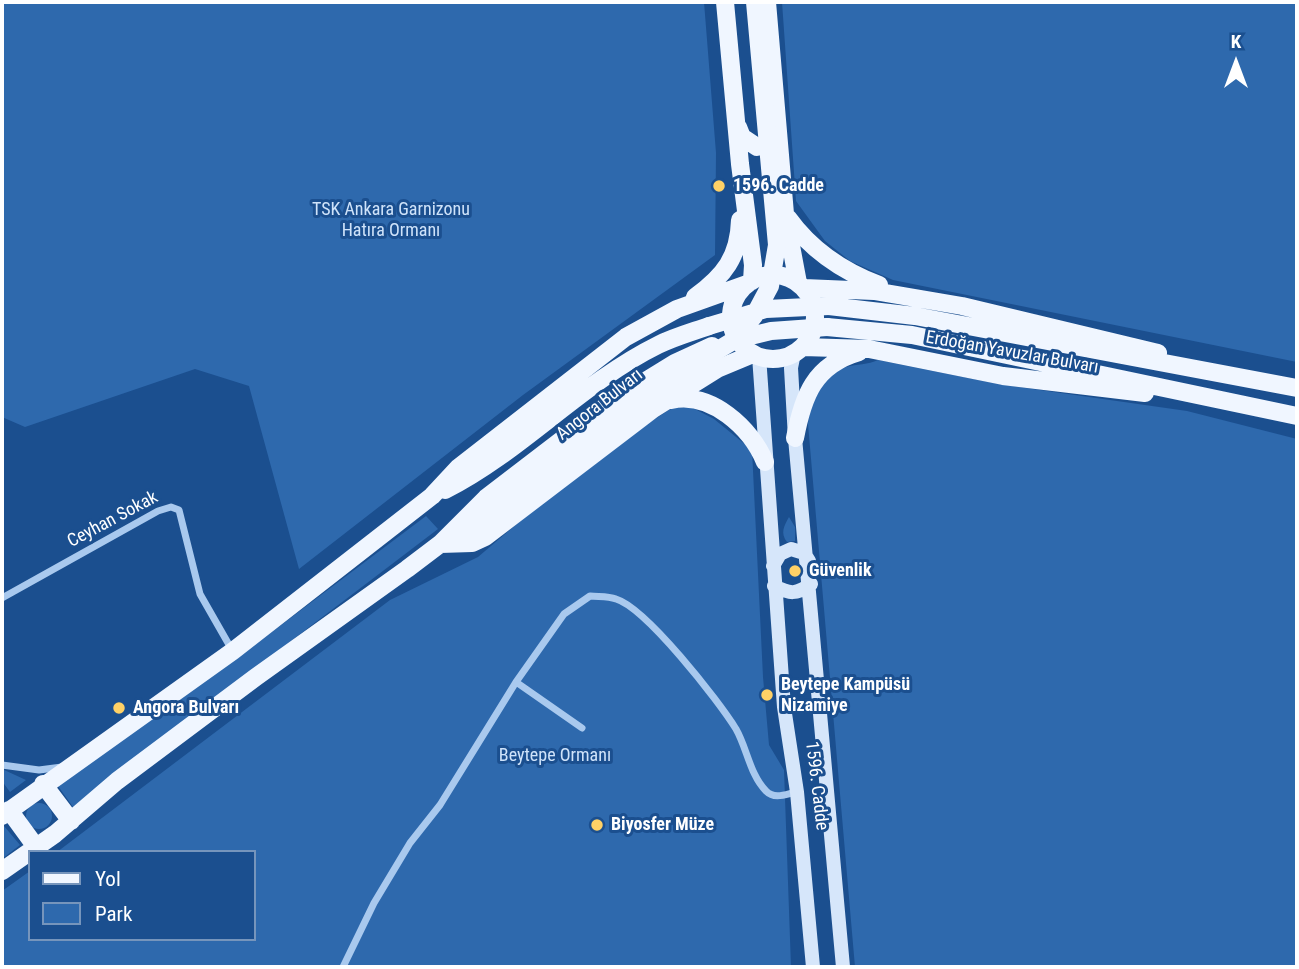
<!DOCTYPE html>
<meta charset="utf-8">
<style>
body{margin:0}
#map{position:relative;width:1299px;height:969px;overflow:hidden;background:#1b4f8f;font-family:"Roboto Condensed",sans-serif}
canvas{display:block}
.frame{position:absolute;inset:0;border:4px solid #fff;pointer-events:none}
.legend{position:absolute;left:28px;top:850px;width:228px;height:91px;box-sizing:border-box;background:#1b4f8f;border:2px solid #7695bc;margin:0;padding:9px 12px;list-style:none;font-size:21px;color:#fff}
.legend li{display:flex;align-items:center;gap:14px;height:35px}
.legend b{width:35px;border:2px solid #7695bc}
.north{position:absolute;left:1201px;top:28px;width:70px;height:70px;-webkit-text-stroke:5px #1b4f8f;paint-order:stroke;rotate:0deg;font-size:19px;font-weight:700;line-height:28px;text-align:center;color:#fff}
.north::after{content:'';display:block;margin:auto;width:24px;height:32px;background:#fff;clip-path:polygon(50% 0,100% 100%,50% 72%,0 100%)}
</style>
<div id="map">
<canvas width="1299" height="969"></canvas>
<div class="frame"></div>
<ul class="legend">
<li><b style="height:9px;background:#f0f6ff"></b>Yol</li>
<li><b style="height:19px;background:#2e69ad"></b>Park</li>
</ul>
<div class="north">K</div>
</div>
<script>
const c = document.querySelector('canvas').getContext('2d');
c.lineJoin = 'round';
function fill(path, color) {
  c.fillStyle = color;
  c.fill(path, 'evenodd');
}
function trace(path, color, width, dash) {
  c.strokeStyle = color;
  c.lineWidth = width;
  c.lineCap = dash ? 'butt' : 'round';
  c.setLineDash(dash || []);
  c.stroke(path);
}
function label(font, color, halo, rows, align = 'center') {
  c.font = font + ' "Roboto Condensed",sans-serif';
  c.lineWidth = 6;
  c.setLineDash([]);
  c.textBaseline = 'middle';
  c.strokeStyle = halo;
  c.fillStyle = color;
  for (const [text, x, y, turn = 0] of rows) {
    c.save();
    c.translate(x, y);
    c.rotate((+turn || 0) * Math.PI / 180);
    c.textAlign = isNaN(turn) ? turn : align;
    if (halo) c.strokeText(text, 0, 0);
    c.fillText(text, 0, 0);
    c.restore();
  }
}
const green = new Path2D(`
 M2,2H704L716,153L715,255L523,395L299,569L249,386L195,369L25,427L2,417Z
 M782,2H1297V362L893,280L850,261L825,241L796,201Z
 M878,360L998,384L1187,411L1297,439V967H855L808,424C810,402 822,375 846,367C857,364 868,365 878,360Z
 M691,407L714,419L752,450L763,677L769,745L784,770L791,967H2V891L30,871V939H254V852H57L390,600L478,557L559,488L583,473L641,428L672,408Z
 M426,516L438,529L73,807L58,786L220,671Z
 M789,517L795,527V541L787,542C780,533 784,526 789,517Z
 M2,769L26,780L10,792L2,781Z
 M26 816a13 13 0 1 1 26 0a13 13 0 1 1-26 0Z
 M4,826L20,845L2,859V828Z`);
const minor = new Path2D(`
 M2,598L158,511L171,507L179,510L200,594L232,650
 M516,682L582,728
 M2,765L39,770L62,767
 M343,967L374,903L410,843L440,805L516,682L564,614L590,596C598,597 608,596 616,599C646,608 718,700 736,729C747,748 750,775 766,791C775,800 786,794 797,792`);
const secondary = new Path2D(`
 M794,353L791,368L795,438L843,967
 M759,356L784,707L797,792L813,967
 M773,566L780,554L791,549L804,553L809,561
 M774,586C790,594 796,595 811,584`);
const primary = new Path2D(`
 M725,2L740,164L753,265L752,281
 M767,2L785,214L798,283
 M738,127L742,137L757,147L767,144L774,129
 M788,218C811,250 842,271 879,285
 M731 317a42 42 0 1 1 84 0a42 42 0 1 1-84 0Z
 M804,288L874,291L962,306L1158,353
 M695,297C724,276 739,257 740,220
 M829,306L915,316L1297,388
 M827,327L912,335L1297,416
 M803,347L869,349L1003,376L1145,393
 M671,400C711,391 751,428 765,462
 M795,438C803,396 814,365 859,352
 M445,490C522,451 581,383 658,345C674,337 692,332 709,326
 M456,537L473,530L562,461
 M440,544L472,543L485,537L653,409L717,369L753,354
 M43,784L71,821
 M9,810L36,847
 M2,816L233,651L432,496L459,467L626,337L677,309L747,284
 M2,871L55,834L117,781L256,677L407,569L440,544L486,498L610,403L675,363L712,346`);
const primaryBridge = new Path2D(`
 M709,326L766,309L829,306
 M734,340L771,331L827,327
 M562,461L660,385L733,341L754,316L770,286L777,245L755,2`);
const markers = [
 [719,186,7,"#ffd166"],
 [795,571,7,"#ffd166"],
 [767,695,7,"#ffd166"],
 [119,708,7,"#ffd166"],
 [597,825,7,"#ffd166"]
];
const poiNames = [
 ["1596. Cadde",733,186],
 ["Güvenlik",809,571],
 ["Beytepe Kampüsü",781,685],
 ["Nizamiye",781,706],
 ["Angora Bulvarı",133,708],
 ["Biyosfer Müze",611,825]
];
const parkNames = [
 ["TSK Ankara Garnizonu",391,210],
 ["Hatıra Ormanı",391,231],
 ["Beytepe Ormanı",555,756]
];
const streetNames = [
 ["Erdoğan Yavuzlar Bulvarı",1012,353,10],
 ["Angora Bulvarı",600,405,-38],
 ["Ceyhan Sokak",113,520,-28],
 ["1596. Cadde",816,786,83]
];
fill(green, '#2e69ad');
trace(minor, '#a9c9ee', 7);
trace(secondary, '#d6e6fa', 14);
trace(primary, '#f0f6ff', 18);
trace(primaryBridge, '#f0f6ff', 18);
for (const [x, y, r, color] of markers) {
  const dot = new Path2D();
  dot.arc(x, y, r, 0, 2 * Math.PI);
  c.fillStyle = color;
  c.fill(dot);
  trace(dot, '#1b4f8f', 2.5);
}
label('bold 18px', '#fff', '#1b4f8f', poiNames, 'left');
label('18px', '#cfe3fa', '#1b4f8f', parkNames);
label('18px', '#fff', '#1b4f8f', streetNames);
</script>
